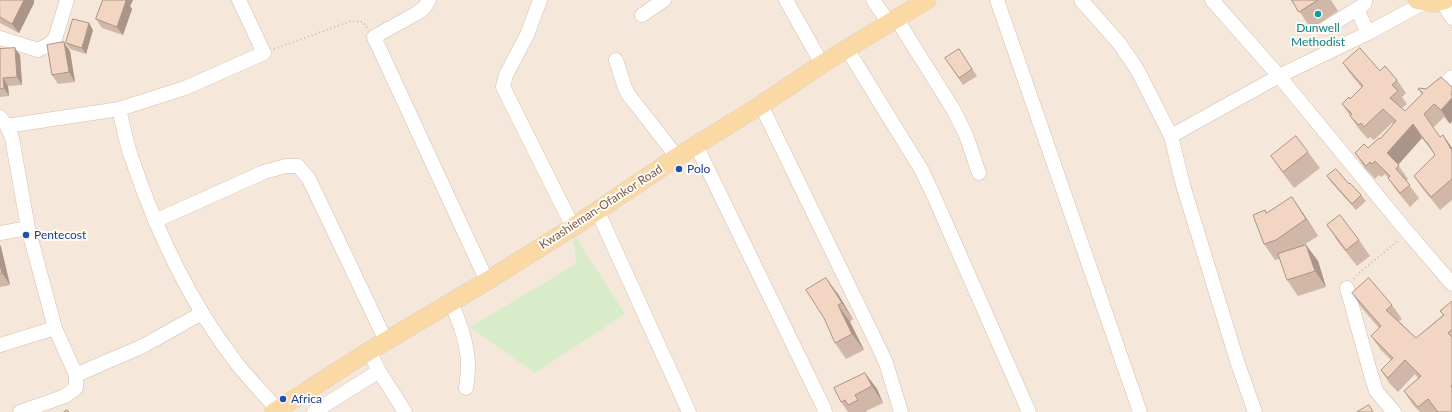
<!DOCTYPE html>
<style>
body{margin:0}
canvas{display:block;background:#fdf6ec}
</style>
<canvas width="1452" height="412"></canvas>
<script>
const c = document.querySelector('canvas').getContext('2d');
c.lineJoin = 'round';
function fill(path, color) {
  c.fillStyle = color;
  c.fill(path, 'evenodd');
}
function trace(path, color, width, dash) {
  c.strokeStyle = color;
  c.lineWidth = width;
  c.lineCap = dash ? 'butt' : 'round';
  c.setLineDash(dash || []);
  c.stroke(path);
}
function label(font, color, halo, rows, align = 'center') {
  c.font = font + ' Lato,sans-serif';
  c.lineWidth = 4;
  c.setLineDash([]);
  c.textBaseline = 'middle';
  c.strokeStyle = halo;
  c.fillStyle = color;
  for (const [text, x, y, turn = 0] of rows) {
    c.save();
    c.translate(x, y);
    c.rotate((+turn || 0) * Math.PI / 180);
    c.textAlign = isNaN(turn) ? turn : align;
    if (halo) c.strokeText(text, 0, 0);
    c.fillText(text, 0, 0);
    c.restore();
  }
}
const residential = new Path2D(`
 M0,0H1452V412H0Z`);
const green = new Path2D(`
 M573,233L625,314L535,373L470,327L576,264Z`);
const path = new Path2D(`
 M274,49L351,21L363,22L368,29
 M1354,279L1359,273L1399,240`);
const minor = new Path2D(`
 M429,0L424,8L417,13L374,37L487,281
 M540,0L527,35L506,75L503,87L573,227
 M786,0L822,64
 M873,0L889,23
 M997,0L1140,412
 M1081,0L1119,43L1138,71L1171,136L1183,185L1238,364L1255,412
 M1212,0L1279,76L1404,228L1452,284
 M1442,1L1452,18
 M1357,9L1368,33
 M642,15L664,0
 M896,18L953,109L966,135L979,173
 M1326,28L1362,6L1365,3V0
 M0,38L38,50L48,45L55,39L67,0
 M847,49L921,169L933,194L1029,412
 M616,60L625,88L628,94L677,157
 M1433,94L1452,77
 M761,105L880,350L886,363L901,412
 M119,109C123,125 126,143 132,159C156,230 189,301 235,361C248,379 265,394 279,412
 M0,117L7,126L12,138L28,228L55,328L76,375V388L65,396L20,412
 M7,126L119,109L185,88L264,53L239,0
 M1171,136L1279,76L1368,33L1425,2
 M696,145L823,406L825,412
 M597,210L689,412
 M155,221L264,172L286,166H298L309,179L386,341
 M0,233L28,228
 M1347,288L1369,368L1376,391L1394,412
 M451,302C459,322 468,343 468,366C468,373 467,381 466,388
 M0,345L55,328
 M369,351L379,371L405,412
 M76,375L143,346L202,313
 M314,412L379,371`);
const major = new Path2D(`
 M1417,0L1434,3L1445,0
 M274,412L369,351L487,281L573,227L677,157L761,105L822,64L927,0`);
const wall = new Path2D(`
 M0,0H34V3L19,33L0,23Z
 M103,0H133L130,6L132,9L123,35L102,28L96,19Z
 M1292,0H1331L1338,11L1311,29Z
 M93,30L86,54L70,49L66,43Z
 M0,47L1,49L20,55L22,85L8,86L9,96L0,97Z
 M959,49L977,76L963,85L945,58Z
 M70,51L75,82L58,84L52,75Z
 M1343,63L1380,71L1397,80L1406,93L1402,97L1407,104L1402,108L1405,111L1422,94L1418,89H1426L1441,77L1450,124L1444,117L1433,128L1440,137L1443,135L1452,148V200L1440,210L1423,189L1414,176L1435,155L1422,138L1398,165L1408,179L1406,181L1419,198L1410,207L1397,191L1388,178L1385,174L1381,177L1379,175L1375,179L1364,167L1355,153L1368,148L1380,139L1393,124L1392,123L1374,140L1370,137L1368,139L1359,129L1342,104L1350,99L1362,88L1352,76Z
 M1308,152L1320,168L1294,188L1282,172L1271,156Z
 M1327,176L1349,184L1361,195L1366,201L1356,210L1331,182Z
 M1265,210L1267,213H1303L1318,236L1302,246L1306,245L1318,261L1326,287L1298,296L1287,280L1280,259L1275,260L1264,244Z
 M1327,225L1359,240L1370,256L1357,266L1338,242Z
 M0,245L1,247L10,285L0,287Z
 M1352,293L1392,305L1402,319L1399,321L1416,338L1443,315L1440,311L1452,301V412H1420L1413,405L1404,391L1418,378L1415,374L1398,392L1390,384L1381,370L1391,360L1381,350L1371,336L1379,328L1361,307Z
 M838,294L853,319L850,322L864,350L846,359L835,343Z
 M865,373L877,389L883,403L866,411L867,412H848L841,402Z`);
const shadedWall = new Path2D(`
 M24,0H34V3L19,33L12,24Z
 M123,0H133L130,6L132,9L123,35L117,27Z
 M89,23L93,30L86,54L82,48Z
 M64,42L70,51L75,82L69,72Z
 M15,48L20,55L22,85L17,77Z
 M3,78L8,86L9,96L4,88Z
 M1452,98V121L1450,124L1441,110Z
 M1413,124L1422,138L1396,167L1387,153Z
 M1443,135L1452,148V151Z
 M1292,197L1303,213L1318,236L1306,219Z
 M0,245L1,247L10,285L2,273L0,265Z
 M1306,245L1318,261L1326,287L1315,271Z
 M826,278L838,294L853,319L842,303Z
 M838,305L850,322L864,350L852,334Z
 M865,373L877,389L883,403L872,386Z`);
const building = new Path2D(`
 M0,0H24L12,24L0,17Z
 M103,0H125L126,1L117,27L96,19Z
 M1292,0H1318L1299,12Z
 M73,19L89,23L82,48L66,43Z
 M64,42L69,72L52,75L47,45Z
 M15,48L17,77L3,78L4,88L0,89V49Z
 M1360,48L1380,71L1385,66L1397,80L1392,85L1398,91L1390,98L1405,111L1423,93L1418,89L1419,88L1426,89L1441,77L1452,87V92L1451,94L1452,95V98L1441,110L1434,104L1424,114L1440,137L1443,135L1451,149L1452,148V179L1431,197L1414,176L1435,155L1427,142H1426L1413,124L1387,153L1399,165L1396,169L1410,185L1400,193L1388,178L1390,176L1375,161L1372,164L1370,162L1366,166L1355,153L1364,144L1368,148L1379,138L1380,139L1396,121L1383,109L1364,127L1361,123L1359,125L1350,116L1352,114L1342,104L1349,97L1350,99L1363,86L1343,63Z
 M959,49L972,69L959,78L945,58Z
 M1296,136L1308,152L1283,172L1271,156Z
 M1336,169L1349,184L1350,183L1361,195L1352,204L1327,176Z
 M1292,197L1306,219L1276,240L1264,244L1253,215L1265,210L1266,213Z
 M1340,215L1359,240L1346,250L1327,225Z
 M1306,245L1315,271L1287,280L1278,254Z
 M0,265L2,273L0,274Z
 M826,278L842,303L838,305L852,334L835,343L824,318L806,290Z
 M1369,278L1392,305L1386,310L1416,338L1444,315L1440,311L1452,301V329L1448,333L1452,337V385L1451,386L1452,388V412H1438L1428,399L1418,407L1404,391L1421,376L1405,360L1388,378L1381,370L1393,358L1371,336L1381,326L1352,293Z
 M865,373L872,386L855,395L858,400L848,405L845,400L841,402L834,388Z
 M1369,405L1373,412H1357Z
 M67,410L69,412H64Z`);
const markers = [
 [1318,14,4,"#0f9aa8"],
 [679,169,4,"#1a4fb4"],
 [26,235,4,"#1a4fb4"],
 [283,399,4,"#1a4fb4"]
];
const cultureNames = [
 ["Dunwell",1318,28],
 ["Methodist",1318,42]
];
const transitNames = [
 ["Polo",687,169],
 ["Pentecost",34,235],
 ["Africa",291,399]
];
const streetNames = [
 ["Kwashieman-Ofankor Road",601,207,-33]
];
fill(residential, '#f5e8da');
fill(green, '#d8ecc9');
trace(minor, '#d1beb0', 15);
trace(major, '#dad1cd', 19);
trace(path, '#d9b8a5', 2, [1, 3]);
trace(minor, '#fff', 14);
trace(major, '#fbd9a5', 18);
fill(wall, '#d1b7a8');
fill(shadedWall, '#aa9588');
fill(building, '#f3d5c3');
trace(building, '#aa9588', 1);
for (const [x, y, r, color] of markers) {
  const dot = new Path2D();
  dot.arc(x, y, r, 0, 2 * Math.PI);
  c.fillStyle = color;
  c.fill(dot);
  trace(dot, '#fffaf3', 1.5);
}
label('12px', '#0d838f', '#fffaf3', cultureNames);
label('12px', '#164399', '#fffaf3', transitNames, 'left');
label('12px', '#7a5c4d', '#fffaf3', streetNames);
</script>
